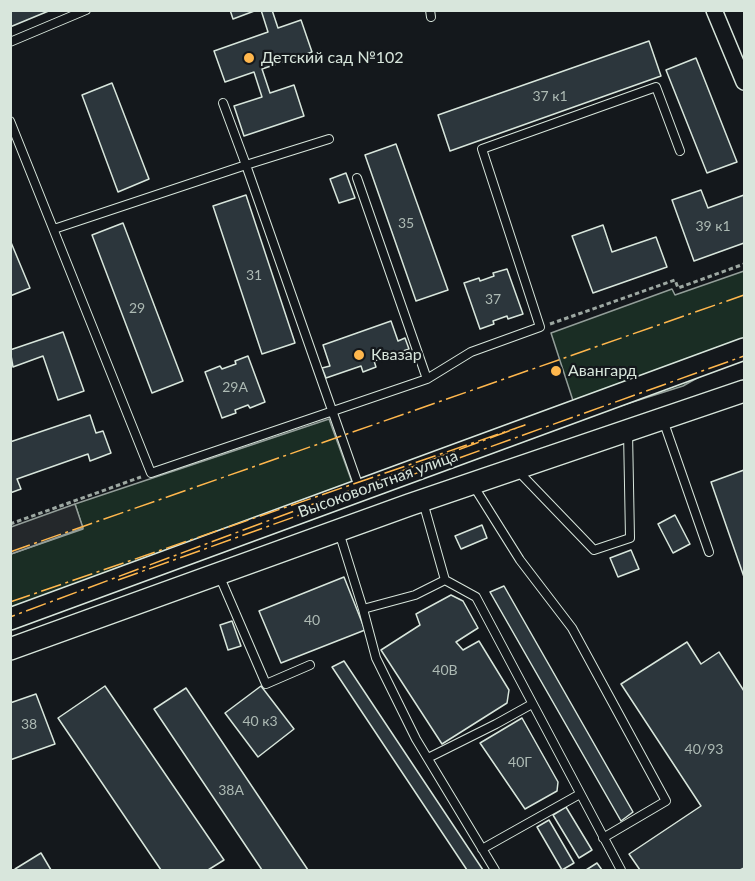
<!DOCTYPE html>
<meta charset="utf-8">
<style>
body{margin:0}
#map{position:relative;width:755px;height:881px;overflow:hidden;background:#14181c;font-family:Lato,sans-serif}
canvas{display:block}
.frame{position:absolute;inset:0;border:12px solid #d8e6dc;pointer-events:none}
</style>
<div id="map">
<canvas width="755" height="881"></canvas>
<div class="frame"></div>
</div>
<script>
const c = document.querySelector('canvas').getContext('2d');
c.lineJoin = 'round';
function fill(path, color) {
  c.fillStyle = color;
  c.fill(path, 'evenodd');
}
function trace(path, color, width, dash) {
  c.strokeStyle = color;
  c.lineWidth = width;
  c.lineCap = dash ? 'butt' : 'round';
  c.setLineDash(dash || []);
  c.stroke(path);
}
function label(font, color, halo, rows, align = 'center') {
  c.font = font + ' Lato,sans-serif';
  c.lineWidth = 4.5;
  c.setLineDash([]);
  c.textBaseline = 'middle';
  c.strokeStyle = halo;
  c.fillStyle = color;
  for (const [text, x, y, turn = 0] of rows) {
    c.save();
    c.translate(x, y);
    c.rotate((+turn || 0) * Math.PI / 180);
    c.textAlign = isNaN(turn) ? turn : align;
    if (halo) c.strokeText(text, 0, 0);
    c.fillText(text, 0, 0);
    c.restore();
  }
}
const green = new Path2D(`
 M744,271V347L720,365L683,386L579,419L551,333L672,289L675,295Z
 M329,419L352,482L11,613V554L83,529L75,504Z`);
const parking = new Path2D(`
 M75,504L83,528L11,554V527Z`);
const building = new Path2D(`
 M10,10H51L10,27Z
 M230,10H257L233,19Z
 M261,10H272L278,28L301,20L312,52L262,69L270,93L294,85L304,116L244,136L234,106L262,97L254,72L225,82L214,51L268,32Z
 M649,41L661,76L450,151L438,115Z
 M696,58L737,162L707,173L666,70Z
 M112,83L149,179L118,192L82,95Z
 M396,144L448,290L416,301L365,155Z
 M346,173L355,198L339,203L330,179Z
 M701,190L708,208L744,195V243L694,261L672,200Z
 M246,195L295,343L262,354L213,206Z
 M123,223L183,381L152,393L92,235Z
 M603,225L612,252L656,237L667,267L593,293L572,236Z
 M10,240L30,288L10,296Z
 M507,269L523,314L508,319L507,316L493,321L494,324L480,329L464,283L479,278L480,281L494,276L493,273Z
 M391,321L398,341L405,338L409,349L374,361L376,367L363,372L361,366L326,378L322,368L330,366L323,345Z
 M63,332L84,391L58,400L43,356L13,367L10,350Z
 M248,356L265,402L250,408L248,405L235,410L236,413L222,418L205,372L220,366L222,369L236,364L235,361Z
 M90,415L96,433L103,431L111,453L90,461L88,454L17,479L21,489L10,493V442Z
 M744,470V577L711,482Z
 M675,515L690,544L673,553L658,524Z
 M482,525L487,538L461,549L455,536Z
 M631,550L639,569L618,577L610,558Z
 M344,577L365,630L281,663L259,611Z
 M504,586L633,812L621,821L490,592Z
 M451,595L463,601L478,628L456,642L463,650L479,641L509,690L507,703L442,744L381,650L420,625L416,614Z
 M232,621L241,646L228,650L220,625Z
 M687,642L701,664L719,652L744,691V868L740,870H640L629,854L701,806L621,684Z
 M344,661L483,870H467L332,667Z
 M105,686L224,860L208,870H161L58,718Z
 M261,686L294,729L258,757L225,713Z
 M186,688L308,870H262L154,709Z
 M36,694L55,744L10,760V703Z
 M522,718L558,782L557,791L525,809L480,743Z
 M566,807L592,850L579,858L553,815Z
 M549,820L574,863L562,870L537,827Z
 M41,853L51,870H16L15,869Z
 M597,863L602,870H586Z`);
const path = new Path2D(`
 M550,324L675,280L678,288L744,264
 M10,524L141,477`);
const lane = new Path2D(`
 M430,10L431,17
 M10,42L86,10
 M223,103L246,165L329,139
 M10,121L151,473L427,379L471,352L540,327L482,149L656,87L680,151
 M357,178L427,379
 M54,229L246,165L360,490
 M663,420L709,552
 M517,470L594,550L630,538L628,432
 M473,485L520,560L572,628L666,801L603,838
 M339,532L363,609L415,595L445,580L423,502
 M219,575L266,684L310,665
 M445,580L476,597L621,870
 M363,609L376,658L416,739L495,870
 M428,758L496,724L532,704
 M482,849L580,794`);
const street = new Path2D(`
 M714,10L744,82`);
const secondary = new Path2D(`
 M10,619L744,349
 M10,649L409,505L744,391`);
const power = new Path2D(`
 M10,552L744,295
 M118,580L744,356
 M10,602L525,425L10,617`);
const markers = [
 [249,58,6,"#ffb74d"],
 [359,355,6,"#ffb74d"],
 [556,371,6,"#ffb74d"]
];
const numberNames = [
 ["37 к1",550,96],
 ["35",406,223],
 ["39 к1",713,226],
 ["31",254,275],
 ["37",493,299],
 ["29",137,308],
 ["29А",235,387],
 ["40",312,620],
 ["40В",445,670],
 ["40 к3",260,721],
 ["38",29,724],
 ["40/93",704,749],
 ["40Г",520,762],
 ["38А",231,790]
];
const poiNames = [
 ["Детский сад №102",261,58],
 ["Квазар",371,355],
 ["Авангард",568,371]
];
const streetNames = [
 ["Высоковольтная улица",378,484,-20]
];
fill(green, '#1a2d24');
trace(green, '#939e99', 1.5);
fill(parking, '#24282b');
trace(parking, '#939e99', 1.5);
fill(building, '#2c363c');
trace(building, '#d8e6dc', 1.5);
trace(lane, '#d8e6dc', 10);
trace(street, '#d8e6dc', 18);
trace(secondary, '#d8e6dc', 24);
trace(path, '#9da8a2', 3, [4.5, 3]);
trace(lane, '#14181c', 8);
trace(street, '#14181c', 15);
trace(secondary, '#14181c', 21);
trace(power, '#ffb74d', 1.5, [21, 4.5, 3, 4.5]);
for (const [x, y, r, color] of markers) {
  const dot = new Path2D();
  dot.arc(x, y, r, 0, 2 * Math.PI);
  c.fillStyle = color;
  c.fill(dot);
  trace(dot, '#14181c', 2);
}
label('14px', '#adbab4', null, numberNames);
label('16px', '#d8e6dc', '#14181c', poiNames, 'left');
label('16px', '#d8e6dc', '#14181c', streetNames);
</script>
